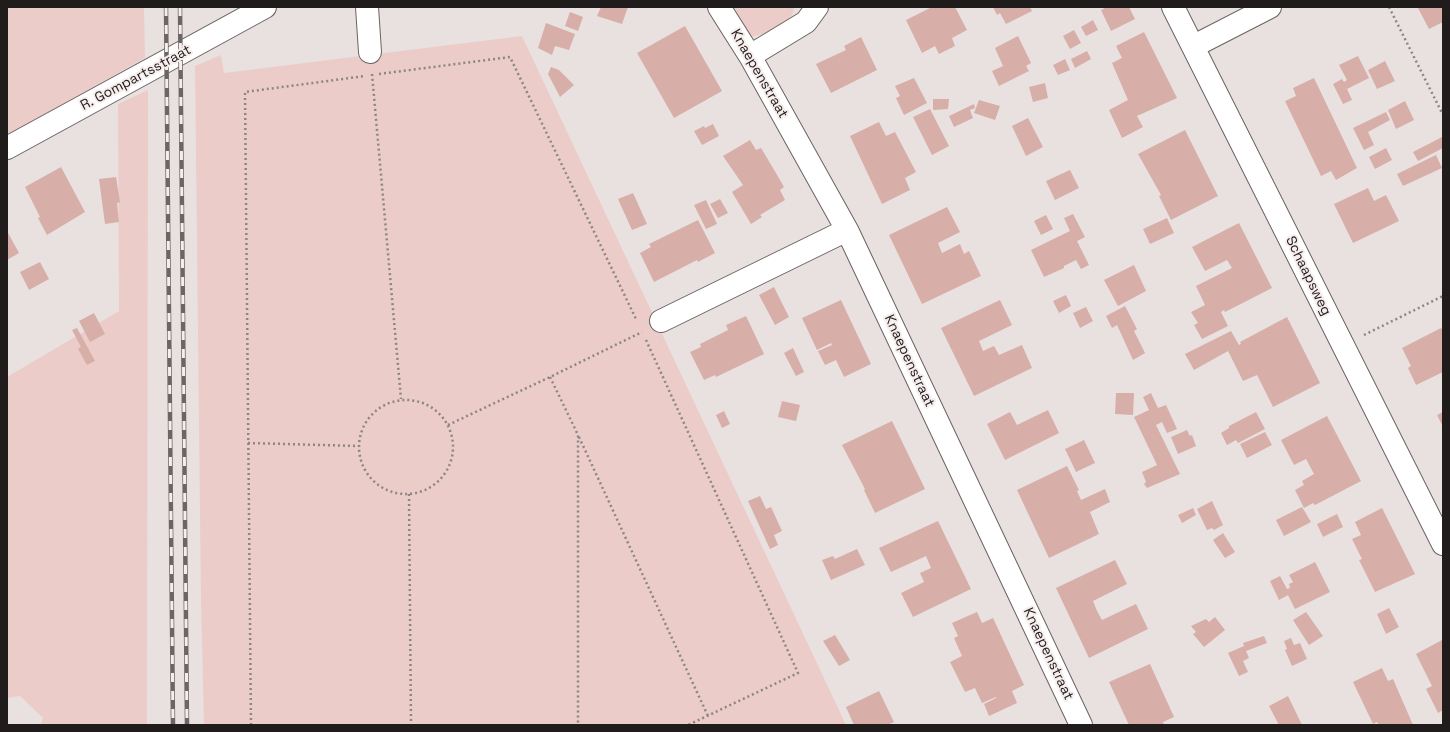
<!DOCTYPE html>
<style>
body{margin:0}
#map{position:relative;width:1450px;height:732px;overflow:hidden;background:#e9e1e0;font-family:"Space Grotesk",sans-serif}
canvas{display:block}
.frame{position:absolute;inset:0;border:8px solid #1f1c1b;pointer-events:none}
</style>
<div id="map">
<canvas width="1450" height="732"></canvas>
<div class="frame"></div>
</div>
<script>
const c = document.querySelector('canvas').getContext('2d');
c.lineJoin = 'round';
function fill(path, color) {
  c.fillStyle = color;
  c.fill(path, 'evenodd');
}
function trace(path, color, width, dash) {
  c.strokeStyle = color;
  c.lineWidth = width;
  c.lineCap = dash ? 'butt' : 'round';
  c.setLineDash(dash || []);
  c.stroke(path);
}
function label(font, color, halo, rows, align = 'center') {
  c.font = font + ' "Space Grotesk",sans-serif';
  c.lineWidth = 4;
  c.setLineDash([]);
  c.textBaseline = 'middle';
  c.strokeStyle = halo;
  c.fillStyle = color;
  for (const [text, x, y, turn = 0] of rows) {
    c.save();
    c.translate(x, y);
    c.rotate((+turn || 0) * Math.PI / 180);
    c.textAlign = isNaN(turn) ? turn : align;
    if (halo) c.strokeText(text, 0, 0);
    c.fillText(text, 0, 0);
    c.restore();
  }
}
const green = new Path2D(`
 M7,7H144L145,58L7,135Z
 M723,7H794V8C792,26 763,36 746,37Z
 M522,36L846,725H204L201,601L195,66L221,55L224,73Z
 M148,90L147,725H41L43,718L20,696L7,698V377L119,311L118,104Z`);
const building = new Path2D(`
 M601,7H628L622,24L597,16Z
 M932,7H955L967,30L952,38L955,46L939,54L935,46L922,53L906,20Z
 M993,7H1030L1032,11L1006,24L1000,13L997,15Z
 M1107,7H1129L1135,19L1111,31L1101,10Z
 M1421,7H1443V22L1429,29L1418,8Z
 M570,12L583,17L578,31L565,26Z
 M1093,20L1098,30L1086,36L1081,27Z
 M546,23L575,34L569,50L555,46L552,55L538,48Z
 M685,26L722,91L674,118L637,53Z
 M1074,30L1081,43L1070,49L1063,36Z
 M1144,32L1177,98L1137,116L1143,127L1122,138L1109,110L1128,100L1112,63L1122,58L1116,46Z
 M1018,36L1031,63L1026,66L1029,71L999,86L992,71L1003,66L995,48Z
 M861,37L877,70L831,93L816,64L846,50L844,46Z
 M1087,51L1091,59L1075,68L1071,59Z
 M1358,56L1369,78L1347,89L1352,100L1343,104L1333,84L1342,79L1344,82L1347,80L1339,65Z
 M1065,59L1070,70L1058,75L1053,65Z
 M1385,61L1395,81L1377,89L1368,70Z
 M551,67L559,70L574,85L560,97L548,74Z
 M914,78L927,103L904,115L896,98L900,96L895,86Z
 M1314,78L1357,168L1336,180L1331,171L1321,176L1285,101L1296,96L1293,88Z
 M1045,83L1048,98L1033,102L1029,87Z
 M933,99H949L948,109L933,110Z
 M979,100L1000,106L995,120L974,113Z
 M1405,101L1414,120L1396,129L1388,110Z
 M974,104L975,108L970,110L973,118L954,127L949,116Z
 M930,109L949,146L932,155L913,117Z
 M1386,112L1390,120L1368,132L1374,145L1364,150L1353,128Z
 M1028,118L1043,147L1026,156L1012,126Z
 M879,122L886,136L895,132L916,172L905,178L910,190L882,204L850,136Z
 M713,124L719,136L702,145L694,131L704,126L705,128Z
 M1185,130L1218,196L1171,220L1159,196L1161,195L1138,154Z
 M1442,137L1443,148L1418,161L1413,152Z
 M750,140L756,150L761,148L773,168L784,187L780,190L785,200L760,215L762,217L751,224L732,192L743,185L723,156Z
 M1386,148L1392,160L1375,169L1369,157Z
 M1436,155L1442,168L1403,186L1397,174Z
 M61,167L85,212L47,235L38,218L40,217L25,187Z
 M1070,170L1079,188L1055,200L1046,181Z
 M116,177L120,202L117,203L119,222L105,224L99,179Z
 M1368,188L1374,201L1386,195L1399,221L1353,243L1334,204Z
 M633,193L647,224L632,230L618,199Z
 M720,199L728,213L718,218L710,204Z
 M706,200L717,224L706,229L694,205Z
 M947,207L960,232L938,243L942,253L960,244L964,254L969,251L981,276L922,304L889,235Z
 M1073,214L1085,237L1077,241L1089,265L1081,269L1076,260L1064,266V268L1044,277L1031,250L1070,231L1064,218Z
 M1046,215L1053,229L1041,235L1034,221Z
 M1167,218L1174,233L1150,244L1143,229Z
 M698,220L715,253L698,262L697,260L654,282L640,253L651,247L649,244Z
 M1239,223L1272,288L1225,312L1224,310L1221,312L1228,326L1202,339L1194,325L1198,323L1191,312L1205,305L1196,286L1232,268L1227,260L1205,271L1192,247Z
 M7,231L19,253L7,260Z
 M40,262L49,279L29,290L20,272Z
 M1134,265L1146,291L1118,306L1104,280Z
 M774,287L789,317L775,325L759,295Z
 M1066,295L1071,306L1059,313L1053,301Z
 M841,300L871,364L844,377L836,360L825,365L818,351L832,345L831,343L817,350L802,318Z
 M1000,300L1012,325L979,341L983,351L994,346L999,355L1022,345L1032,368L974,396L941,328Z
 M1125,306L1137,329L1134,331L1145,353L1133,360L1117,325L1112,328L1106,316Z
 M1086,307L1093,321L1080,328L1073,313Z
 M94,313L105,334L90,342L79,321Z
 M746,316L764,354L716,377L715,375L704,380L690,352L701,347L700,344L728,330L726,325Z
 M1287,317L1320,383L1273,407L1257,375L1243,381L1228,351L1194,370L1185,354L1231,331L1239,345L1241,344L1240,342Z
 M77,328L95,361L87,365L78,349L81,347L72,330Z
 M1441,328L1443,331V372L1416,385L1408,368L1411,366L1402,348Z
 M793,348L804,372L796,376L784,353Z
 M1116,393H1134L1133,415L1115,414Z
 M1151,393L1158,408L1166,405L1177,429L1167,433L1162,422L1156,425L1154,421L1180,474L1147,488L1144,484L1146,482L1142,472L1157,465L1134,417L1149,410L1143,397Z
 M782,401L800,405L796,421L778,417Z
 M1048,410L1059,433L1005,460L987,424L1010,412L1017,425Z
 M724,411L730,424L722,428L716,415Z
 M1256,412L1265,429L1238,443L1236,440L1227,445L1221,433L1229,428V426Z
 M1443,412V427L1437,415Z
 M1327,416L1361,481L1315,505L1313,503L1304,508L1295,490L1304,485L1302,481L1314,474L1306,459L1294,465L1281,440Z
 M892,421L925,489L875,513L864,490L865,489L842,445Z
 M1187,430L1190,436L1192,435L1196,446L1178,454L1171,437Z
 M1265,432L1272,445L1247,458L1240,444Z
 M1084,440L1095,463L1076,472L1065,449Z
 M1067,466L1079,490L1077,491L1081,500L1105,489L1110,502L1090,512L1099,534L1049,558L1017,490Z
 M760,496L766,509L771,507L782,531L774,535L778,545L770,549L748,501Z
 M1212,501L1223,525L1214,530L1212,528L1207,530L1197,509Z
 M1302,507L1311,522L1284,536L1276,520Z
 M1193,508L1196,515L1182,523L1178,515Z
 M1382,508L1415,574L1375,592L1359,560L1362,559L1352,539L1361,535L1355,522Z
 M1337,514L1343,527L1323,537L1317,524Z
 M938,521L971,589L913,617L901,593L924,582L920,573L931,568L926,556L891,572L879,548Z
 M1223,533L1235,552L1225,558L1213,540Z
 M857,549L865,565L831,580L822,560L833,556L835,559Z
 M1115,560L1127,584L1093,601L1097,611L1102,620L1136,604L1148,629L1089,658L1056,588Z
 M1315,562L1330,592L1295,609L1288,595L1279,600L1270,581L1280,576L1287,589L1290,588L1289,584L1293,582L1289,575Z
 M1389,608L1399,627L1386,634L1377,614Z
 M977,612L982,623L993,618L1024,685L1012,691L1017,703L989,716L984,704L996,698V697L982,703L975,688L965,692L950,662L962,656L954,638L958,636L952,623Z
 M1306,612L1323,636L1309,645L1293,620Z
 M1215,617L1225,630L1204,647L1193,634L1196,632L1191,626L1206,619L1209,622Z
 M835,635L850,660L839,666L823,641Z
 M1264,636L1267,643L1246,651L1249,658L1243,661L1248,672L1239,676L1228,653L1244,646L1243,643Z
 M1291,638L1294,645L1300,643L1307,659L1292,666L1285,650L1287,649L1284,641Z
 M1442,640L1443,710L1438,713L1426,689L1432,686L1416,654Z
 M1150,664L1174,717L1163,722L1164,725H1129L1109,682Z
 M1382,668L1388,681L1393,679L1413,725H1379L1377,722L1373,724L1353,682Z
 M879,691L894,722L887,725H854L846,707Z
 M1288,696L1302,725H1279L1269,706Z`);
const path = new Path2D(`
 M1389,7L1443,115
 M372,74L401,399
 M379,74L510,57L637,321
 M1364,335L1443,296
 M646,340L798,673L688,725
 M550,377L578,435V725
 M359 447a47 47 0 1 1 94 0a47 47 0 1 1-94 0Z
 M448,425L550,377L642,332
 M579,437L708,716
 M248,443L358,446
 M409,494L411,725
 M251,725L245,92L365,76`);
const minor = new Path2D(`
 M367,7L370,52
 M719,7L750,56L847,230L1081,725
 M1173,7L1443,544
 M1194,46L1270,7
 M750,56L806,22L817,7
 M7,148L265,7
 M661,321L847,230`);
const rail = new Path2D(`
 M166,7L173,725
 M180,7L187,725`);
const streetNames = [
 ["Knaepenstraat",759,74,60],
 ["R. Gompartsstraat",136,78,-28],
 ["Schaapsweg",1308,276,64],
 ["Knaepenstraat",909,361,65],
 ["Knaepenstraat",1048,654,65]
];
fill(green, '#ebccc8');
fill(building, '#d7aea8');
trace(minor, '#6a6362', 24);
trace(path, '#8c8685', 2.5, [2, 3]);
trace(minor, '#fff', 22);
trace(rail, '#6b6665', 4.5);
trace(rail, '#f6eeed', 3, [9]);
label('14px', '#1f1c1b', '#f6eeed', streetNames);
</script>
